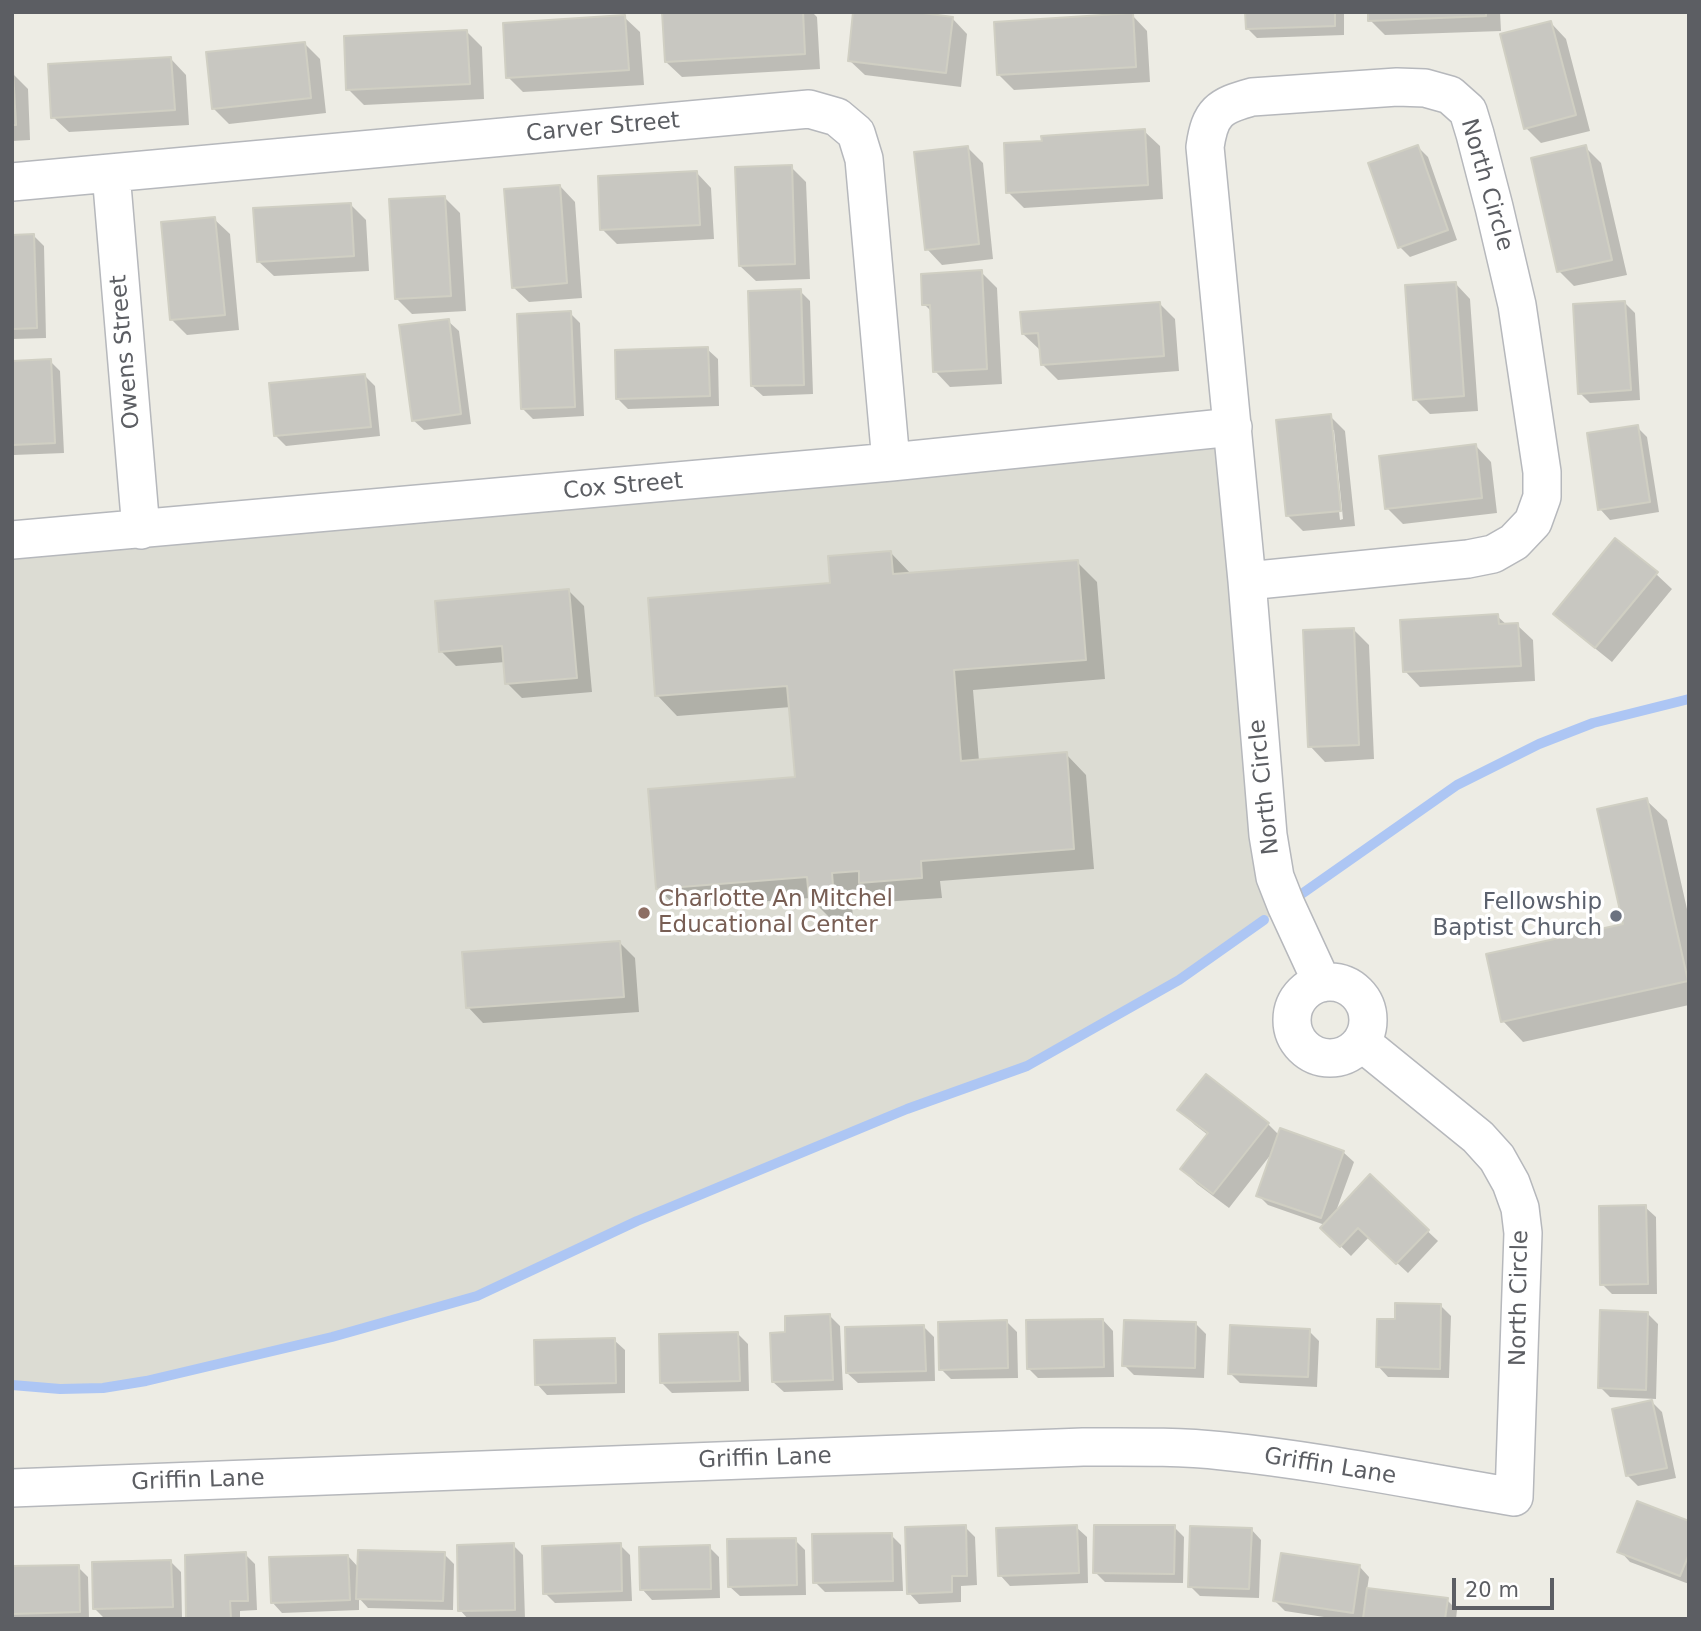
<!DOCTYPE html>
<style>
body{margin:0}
#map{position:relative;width:1701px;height:1631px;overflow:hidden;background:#edece4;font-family:"DejaVu Sans",sans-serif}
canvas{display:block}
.frame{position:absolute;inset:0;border:14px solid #5c5e63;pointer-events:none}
.scale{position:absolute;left:1452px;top:1578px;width:102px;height:32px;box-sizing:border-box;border:4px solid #5c5e63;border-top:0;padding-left:9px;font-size:21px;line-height:24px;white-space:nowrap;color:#5c5e63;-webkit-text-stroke:5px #fff;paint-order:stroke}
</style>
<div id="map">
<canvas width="1701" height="1631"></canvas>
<div class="frame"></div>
<div class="scale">20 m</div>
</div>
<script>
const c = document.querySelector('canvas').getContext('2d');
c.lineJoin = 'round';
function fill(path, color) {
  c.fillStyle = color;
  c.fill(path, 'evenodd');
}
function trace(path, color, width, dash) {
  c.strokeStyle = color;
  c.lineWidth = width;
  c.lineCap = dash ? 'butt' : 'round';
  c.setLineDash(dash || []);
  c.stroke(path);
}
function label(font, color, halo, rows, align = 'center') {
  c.font = font + ' "DejaVu Sans",sans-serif';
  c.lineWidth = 7;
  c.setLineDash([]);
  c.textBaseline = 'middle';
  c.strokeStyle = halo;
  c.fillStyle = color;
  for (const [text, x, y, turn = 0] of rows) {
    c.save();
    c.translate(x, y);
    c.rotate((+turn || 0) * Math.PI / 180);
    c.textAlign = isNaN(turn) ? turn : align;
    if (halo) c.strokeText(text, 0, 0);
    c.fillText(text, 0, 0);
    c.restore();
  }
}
const education = new Path2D(`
 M1233,427L1286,905L1179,980L1027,1066L907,1109L637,1221L477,1296L332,1337L146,1381L103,1388L60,1389L12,1385V540Z`);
const shadow = new Path2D(`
 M663,12H812L817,17L820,69L682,77L666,62Z
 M1247,12H1344V35L1257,38L1247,28Z
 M1370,12H1500L1501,31L1385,35L1370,20Z
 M1132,15L1147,31L1150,82L1014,90L999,75Z
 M624,17L640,32L644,85L523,92L508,77Z
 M952,18L967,34L961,87L865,75L849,60Z
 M1551,23L1566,39L1590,131L1541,143L1526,128Z
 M466,31L482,47L484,99L364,105L348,89Z
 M304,43L320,59L326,113L229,124L213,108Z
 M171,59L186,75L189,125L69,132L53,117Z
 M12,73L28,89L30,140L12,141Z
 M1144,131L1160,146L1163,199L1024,208L1008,192L1044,142Z
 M1418,147L1428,157L1457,240L1410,257L1400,247Z
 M1585,147L1601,163L1627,275L1574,286L1559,271Z
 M968,148L983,163L993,259L942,265L927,249Z
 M791,167L806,182L810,279L756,281L740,266Z
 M696,172L711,188L714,239L617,244L602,229Z
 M560,186L575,202L582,298L529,302L513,287Z
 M445,198L460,213L466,311L412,314L396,298Z
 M350,204L366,220L369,271L274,276L258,261Z
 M214,219L230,234L239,330L187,335L172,320Z
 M34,236L44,246L46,338L12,339V237Z
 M981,272L997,288L1002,384L950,387L935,371L932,312L924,304Z
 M1455,283L1470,299L1478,411L1430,414L1415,399Z
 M800,291L810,301L813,394L763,396L752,386Z
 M1624,302L1635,313L1640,400L1590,403L1580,393Z
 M1160,304L1175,319L1179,371L1058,380L1043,365L1041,349H1039L1023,334Z
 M570,313L580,323L584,416L533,419L523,409Z
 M448,321L459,331L471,424L424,430L413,420Z
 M707,349L718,359L719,406L628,409L618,399Z
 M50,361L60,371L64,453L14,455L12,453V363Z
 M365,376L375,386L380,436L286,446L276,436Z
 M1330,416L1345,431L1355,526L1303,531L1288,516ZM1330,430H1334L1343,519L1340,520Z
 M1637,427L1647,437L1659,512L1610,520L1600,509Z
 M1476,446L1491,462L1497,513L1403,524L1387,508Z
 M891,553L911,574L1077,562L1097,582L1105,679L973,690L979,761L1066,754L1086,775L1094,869L940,881L942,898L882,902L871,891L851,893L853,918L831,919L810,898L678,908L657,888L796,779L791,707L677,716L657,695L832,585Z
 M1656,574L1672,589L1612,662L1571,629L1555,614Z
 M569,591L584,606L592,692L522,698L507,683L505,662L456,666L441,651Z
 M1497,616L1507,625H1517L1533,640L1535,681L1420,687L1405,671Z
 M1354,630L1369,645L1374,759L1325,762L1310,746Z
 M1646,800L1667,820L1689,918V1005L1523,1042L1503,1021L1625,926Z
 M619,942L635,958L639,1012L483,1023L468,1007Z
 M1180,1110L1268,1124L1279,1135L1343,1152L1354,1162L1335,1214L1370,1177L1438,1241L1408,1273L1369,1237L1351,1256L1322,1228L1325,1225L1268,1205L1258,1195L1272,1153L1229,1208L1197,1184L1182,1169L1208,1135L1195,1125Z
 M1645,1207L1656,1217L1657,1294H1612L1602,1284Z
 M1441,1306L1451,1316L1449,1378L1388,1377L1378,1366L1396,1321Z
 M1648,1314L1658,1324L1656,1399L1610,1397L1600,1387Z
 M830,1316L840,1326L843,1390L784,1392L773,1382L787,1334Z
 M1103,1320L1113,1331L1114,1377L1038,1378L1028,1368Z
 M1007,1322L1017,1332L1018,1378L951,1379L941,1369Z
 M1196,1324L1206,1334L1204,1378L1134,1375L1124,1365Z
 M924,1327L934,1337L935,1381L858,1383L847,1373Z
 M1309,1331L1319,1341L1317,1387L1240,1383L1230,1373Z
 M738,1334L748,1344L749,1391L672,1393L662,1383Z
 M614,1340L625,1350V1393L547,1395L537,1384Z
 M1652,1402L1662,1412L1676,1478L1638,1486L1628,1476Z
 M1689,1522V1584L1630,1562L1620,1551Z
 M965,1527L975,1537L977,1585L961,1586V1602L919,1604L909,1593Z
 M1076,1527L1087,1537L1088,1583L1010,1586L1000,1575Z
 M1174,1527L1184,1537L1183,1583L1105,1582L1095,1572Z
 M1251,1529L1261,1540L1259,1598L1200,1596L1190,1586Z
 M891,1535L901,1545L903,1591L825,1592L815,1582Z
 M795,1540L805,1550L806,1595L740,1596L729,1586Z
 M513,1545L523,1555L525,1619H468L460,1610Z
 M620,1545L630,1555L632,1601L555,1603L545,1593Z
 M709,1547L719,1557L720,1598L652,1600L642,1589Z
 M245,1554L255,1564L257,1610L240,1611V1619H188Z
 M444,1554L454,1564L453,1610L368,1608L359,1598V1610L282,1613L272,1602L348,1556L359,1568Z
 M171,1562L181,1572L182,1617L105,1619L95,1609Z
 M1359,1566L1369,1577L1367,1590L1447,1600L1457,1610L1456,1619H1337L1285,1611L1275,1601Z
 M78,1567L88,1577L89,1619H12V1568Z`);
const stream = new Path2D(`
 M1303,893L1457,785L1539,744L1593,723L1689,699
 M12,1385L60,1389L103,1388L146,1381L332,1337L477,1296L637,1221L907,1109L1027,1066L1179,980L1264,920`);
const building = new Path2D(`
 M662,12H803L805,54L665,62Z
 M853,12H915L953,17L946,73L848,61Z
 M1245,12H1335V26L1246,29Z
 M1368,12H1486V16L1368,21Z
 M1133,13L1136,67L997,75L994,22Z
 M625,15L629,70L506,78L503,23Z
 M1551,21L1576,115L1524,129L1500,34Z
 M467,30L470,84L346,90L344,36Z
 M305,42L311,98L212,109L206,52Z
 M171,57L175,110L51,118L48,64Z
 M13,71L16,125H12V71Z
 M1145,129L1148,185L1006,193L1004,143L1042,141L1041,136Z
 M1418,145L1448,230L1398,248L1368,163Z
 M1586,145L1612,260L1557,272L1531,158Z
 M968,146L979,244L925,250L914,152Z
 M792,165L795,264L739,266L735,167Z
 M697,171L700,225L600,230L598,176Z
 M560,185L567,283L512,288L504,189Z
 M445,196L451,296L395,299L389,199Z
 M351,203L354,256L257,262L253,208Z
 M215,217L225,315L170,320L161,222Z
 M34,234L37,328L12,329V235Z
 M982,270L987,369L933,372L930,305H922L921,274Z
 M1456,282L1464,396L1413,400L1405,285Z
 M801,289L804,385L751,386L748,291Z
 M1625,301L1631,390L1578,394L1573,304Z
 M1160,302L1164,356L1041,365L1038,333L1022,334L1020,312Z
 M571,311L575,407L521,409L517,314Z
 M449,319L461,414L412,421L399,325Z
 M708,347L710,396L616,399L615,350Z
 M51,359L55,443L12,445V361Z
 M365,374L371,427L274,436L269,383Z
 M1331,414L1341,511L1286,516L1276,420Z
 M1638,425L1650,502L1598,510L1587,433Z
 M1476,444L1482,498L1385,509L1379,456Z
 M1615,538L1658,572L1595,648L1553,614Z
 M891,551L893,574L1078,560L1086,660L954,670L961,761L1067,752L1074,849L921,861L922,878L859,883V871L832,873L834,898L809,900L807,877L656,889L648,789L795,777L787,686L655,696L648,598L830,583L828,556Z
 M569,589L577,678L505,684L502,646L439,652L435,601Z
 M1498,614L1499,624L1518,623L1521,666L1403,672L1400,620Z
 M1354,628L1359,745L1308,747L1303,630Z
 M1647,798L1688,981L1501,1022L1486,954L1623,924L1597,809Z
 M620,941L624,997L466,1008L462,952Z
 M1206,1074L1269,1123L1213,1194L1180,1169L1208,1133L1177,1110Z
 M1280,1128L1344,1151L1321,1218L1256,1196Z
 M1370,1174L1429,1230L1396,1264L1358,1228L1340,1247L1320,1228Z
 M1646,1205L1648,1284L1600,1285L1599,1206Z
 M1395,1303L1441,1304L1440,1369L1376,1367L1377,1319H1395Z
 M1600,1310L1648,1312L1646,1390L1598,1388Z
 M830,1314L833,1380L772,1382L770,1333L785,1332V1316Z
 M1103,1319L1104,1367L1027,1369L1026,1320Z
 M1007,1320L1008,1368L939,1370L938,1322Z
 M1124,1320L1196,1322L1195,1368L1122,1366Z
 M924,1325L926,1371L846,1373L845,1327Z
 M1230,1325L1310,1329L1308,1377L1228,1374Z
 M738,1332L740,1381L660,1383L659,1334Z
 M615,1338L616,1383L535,1385L534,1340Z
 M1652,1400L1667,1468L1626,1476L1612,1409Z
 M1637,1501L1689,1521V1554L1680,1576L1617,1552Z
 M966,1525L967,1576H952V1592L907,1594L905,1527Z
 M1077,1525L1079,1573L998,1576L996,1528Z
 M1094,1525H1175L1174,1574L1093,1573Z
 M1190,1526L1252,1528L1249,1589L1188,1587Z
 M892,1533L893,1581L813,1583L812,1534Z
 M796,1538L797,1585L728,1587L727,1539Z
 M514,1543L515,1610L458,1611L457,1545Z
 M621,1543L622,1591L543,1594L542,1546Z
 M710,1545L711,1589L640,1590L639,1547Z
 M358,1550L445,1552L443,1601L356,1599Z
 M246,1552L248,1601H230L231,1619H186L185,1555Z
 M1281,1553L1360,1565L1353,1613L1273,1601Z
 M348,1555L350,1600L271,1603L269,1557Z
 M171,1560L173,1607L93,1609L92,1562Z
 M79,1565L80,1612L12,1614V1566Z
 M1367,1588L1448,1598L1445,1619H1363Z`);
const minor = new Path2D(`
 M111,173L141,530
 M12,182L809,109L837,117L856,133L864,159L891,462
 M12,540L891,462L1233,427
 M1247,581L1468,559L1493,554L1514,542L1533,522L1542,497V472L1517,305L1494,207L1475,134L1468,111L1450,95L1425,88L1397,87L1252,97C1219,106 1210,112 1205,147L1247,581L1268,835L1275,877L1286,905L1322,983
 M1292 1020a38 38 0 1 1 76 0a38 38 0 1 1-76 0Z
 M12,1488L1083,1447C1130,1447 1176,1446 1223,1451C1321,1461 1417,1481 1514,1497L1523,1233L1520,1208L1511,1183L1497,1158L1478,1137L1361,1042`);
const markers = [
 [644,913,7,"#8d6e63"],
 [1616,916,7,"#6b7280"]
];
const streetNames = [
 ["Carver Street",603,128,-5],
 ["North Circle",1486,185,74],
 ["Owens Street",126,352,-95],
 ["Cox Street",623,487,-5],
 ["North Circle",1265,787,-96],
 ["North Circle",1520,1298,-89],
 ["Griffin Lane",765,1459,-2],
 ["Griffin Lane",1330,1467,9],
 ["Griffin Lane",198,1481,-2]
];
const educationNames = [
 ["Charlotte An Mitchel",658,900],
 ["Educational Center",658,926]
];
const worshipNames = [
 ["Fellowship",1602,903],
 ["Baptist Church",1602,929]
];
fill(education, '#dcdcd3');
fill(shadow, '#0003');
trace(stream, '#adc6f4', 10);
fill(building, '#c8c7c1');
trace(building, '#d0cfc3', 2);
trace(minor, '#b6b8bc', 40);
trace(minor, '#fff', 37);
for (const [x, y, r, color] of markers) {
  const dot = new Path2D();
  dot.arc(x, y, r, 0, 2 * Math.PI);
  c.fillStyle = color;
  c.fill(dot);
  trace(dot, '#fff', 2.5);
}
label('23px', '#5c5e63', '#fff', streetNames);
label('23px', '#785e54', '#fff', educationNames, 'left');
label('23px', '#5b616d', '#fff', worshipNames, 'right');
</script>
